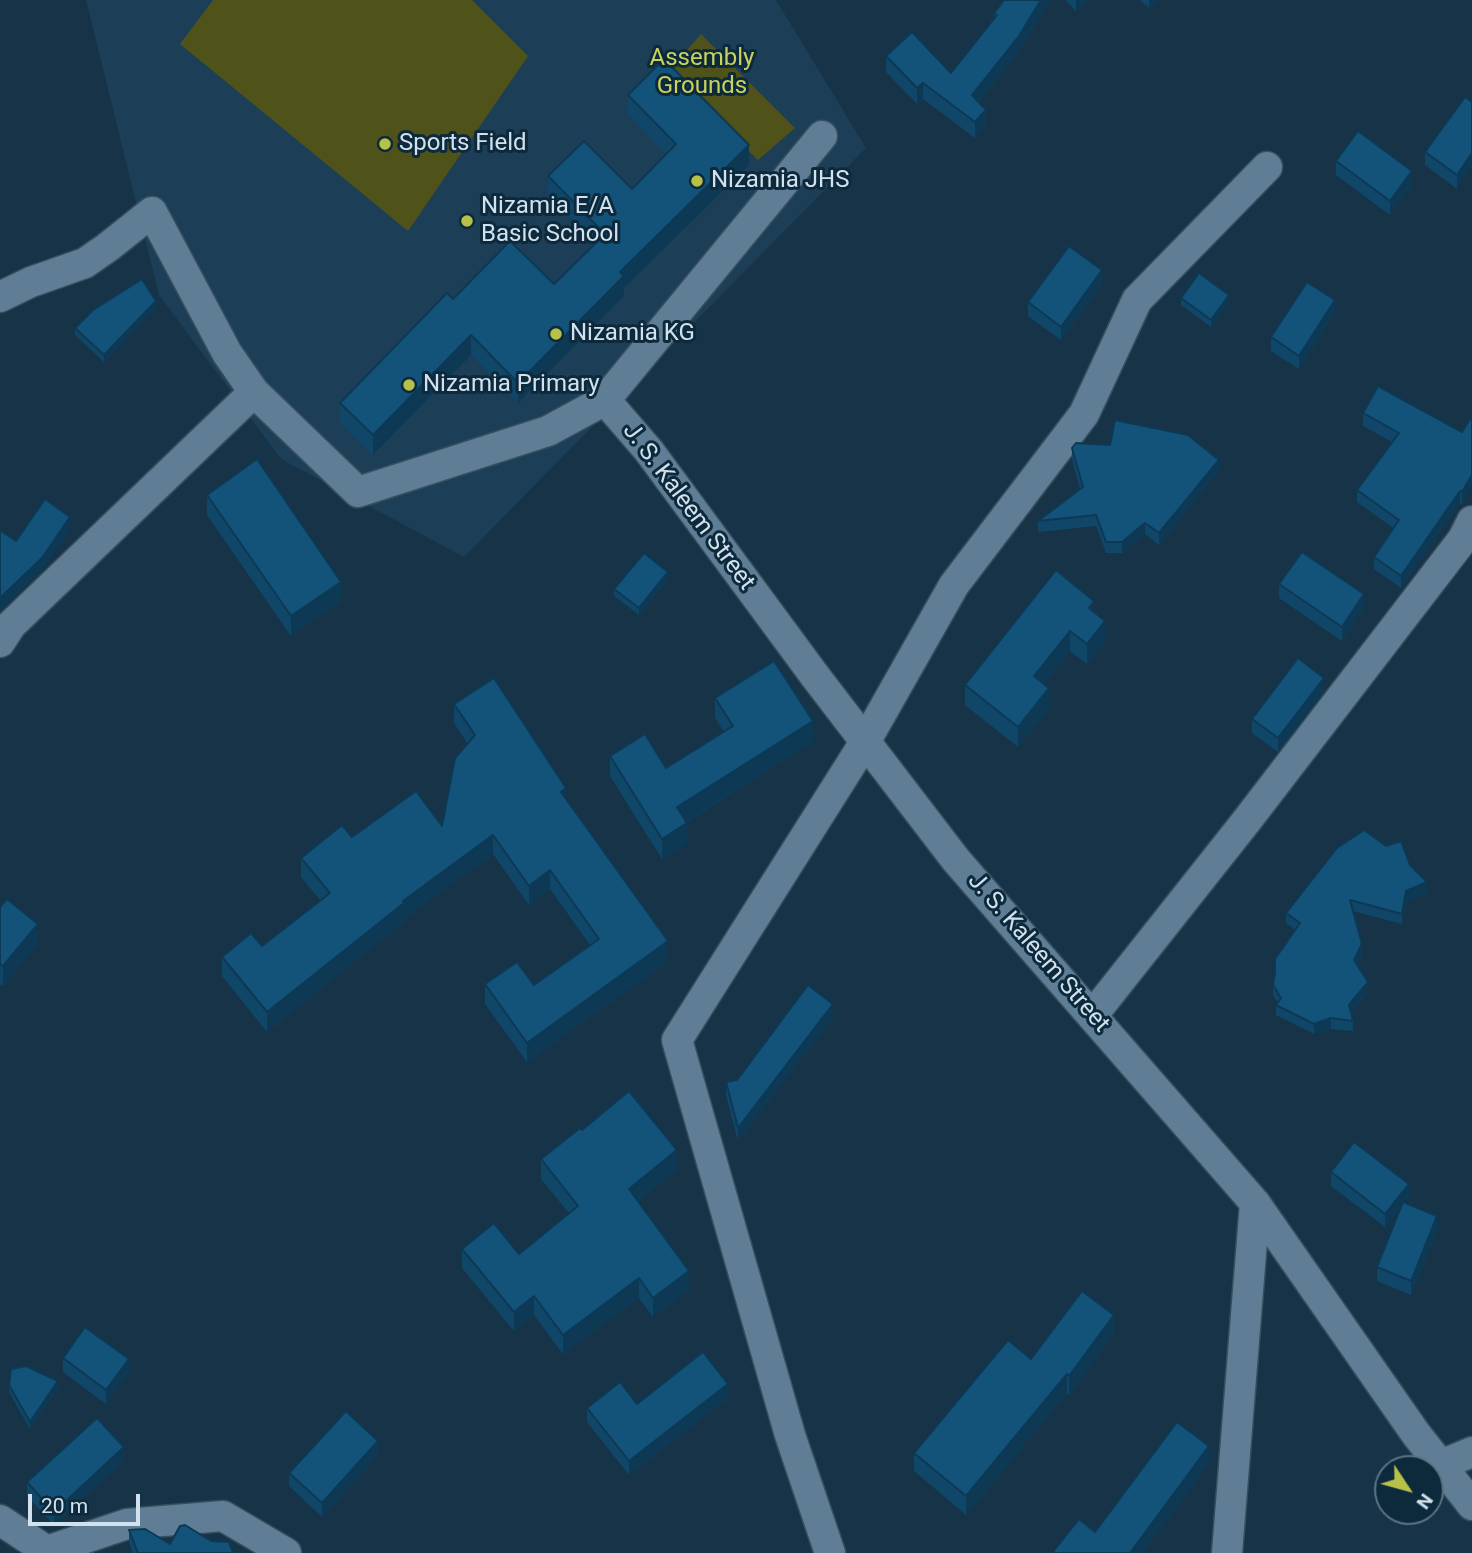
<!DOCTYPE html>
<style>
body{margin:0}
#map{position:relative;width:1472px;height:1553px;overflow:hidden;background:#173347;font-family:Roboto,sans-serif}
canvas{display:block}
.north{position:absolute;left:1374px;top:1455px;width:70px;height:70px;box-sizing:border-box;background:#0d293c;border:2px solid #5b7383;border-radius:50%;rotate:126deg;font-size:19px;font-weight:700;line-height:28px;text-align:center;color:#d1e2ee}
.north::after{content:'';display:block;margin:auto;width:24px;height:32px;background:#b8c147;clip-path:polygon(50% 0,100% 100%,50% 72%,0 100%)}
.scale{position:absolute;left:28px;top:1494px;width:112px;height:32px;box-sizing:border-box;border:4px solid #d1e2ee;border-top:0;padding-left:9px;font-size:21px;line-height:24px;white-space:nowrap;color:#d1e2ee;-webkit-text-stroke:5px #0d293c;paint-order:stroke}
</style>
<div id="map">
<canvas width="1472" height="1553"></canvas>
<div class="north">N</div>
<div class="scale">20 m</div>
</div>
<script>
const c = document.querySelector('canvas').getContext('2d');
c.lineJoin = 'round';
function fill(path, color) {
  c.fillStyle = color;
  c.fill(path, 'evenodd');
}
function trace(path, color, width, dash) {
  c.strokeStyle = color;
  c.lineWidth = width;
  c.lineCap = dash ? 'butt' : 'round';
  c.setLineDash(dash || []);
  c.stroke(path);
}
function label(font, color, halo, rows, align = 'center') {
  c.font = font + ' Roboto,sans-serif';
  c.lineWidth = 6;
  c.setLineDash([]);
  c.textBaseline = 'middle';
  c.strokeStyle = halo;
  c.fillStyle = color;
  for (const [text, x, y, turn = 0] of rows) {
    c.save();
    c.translate(x, y);
    c.rotate((+turn || 0) * Math.PI / 180);
    c.textAlign = isNaN(turn) ? turn : align;
    if (halo) c.strokeText(text, 0, 0);
    c.fillText(text, 0, 0);
    c.restore();
  }
}
const built = new Path2D(`
 M86,0H776L866,148L464,557L281,459L159,295Z`);
const green = new Path2D(`
 M213,0H472L528,56L408,231L180,44Z
 M701,34L795,128L758,160L667,73Z`);
const street = new Path2D(`
 M0,297L31,282L85,263L108,247L152,212L227,353L254,392L358,492L548,431L605,400L822,136
 M605,400L649,451L815,676L956,860L1255,1203L1416,1434L1472,1505
 M0,642L11,625L254,392
 M1092,1016L1248,819L1463,539L1472,521
 M1441,1465L1472,1452
 M0,1520L47,1551L127,1524L223,1516L286,1553
 M830,1553L790,1435L677,1040L865,742L954,585L1084,414L1137,300L1267,167
 M1227,1553L1255,1203`);
const wall = new Path2D(`
 M1004,0H1050L1019,52L979,102L986,125L975,138L923,99L917,104L886,72V56L951,73L994,19V13Z
 M1065,0H1089L1076,11Z
 M1140,0H1157L1149,8Z
 M628,95L749,165L624,288V296L518,403L471,355L373,455L340,423V403L453,299L554,284L595,244L548,196V176L632,189L666,154L628,115Z
 M1472,102L1457,189L1425,165V152Z
 M1336,161L1412,185L1390,215L1336,175Z
 M1102,284L1061,340L1028,316V302Z
 M1181,298L1229,302L1211,327L1181,305Z
 M156,308L104,362L75,335V328Z
 M1335,314L1299,369L1271,351V337Z
 M1363,413L1462,432V505L1460,503L1401,588L1374,569V557L1393,528L1357,502V490L1392,442L1363,426Z
 M1072,448L1219,471L1159,545L1145,534L1122,553H1106L1096,526L1038,532V521L1080,489L1072,459Z
 M207,495L341,602L291,636L207,515Z
 M668,579L639,615L614,596V589Z
 M1279,584L1364,608L1342,641L1279,598Z
 M1094,612L1105,641L1087,664L1070,651L1044,684L1049,709L1018,747L965,705V685Z
 M1324,691L1278,752L1252,733V719Z
 M715,698L813,742L686,822L687,843L662,859L610,776V756L666,768L724,732L715,718Z
 M454,704L566,799L668,961L527,1062L485,1004V984L534,985L590,945L550,889L529,905L493,854L404,919V922L267,1032L222,976V957L262,946L320,900L301,877V858L352,837L442,826L468,744L454,723Z
 M1410,865L1427,893L1406,902L1402,924L1353,911L1362,955L1357,965L1368,993L1351,1013L1353,1021V1031L1331,1029L1314,1034L1276,1015V1005L1278,1003L1273,995V985L1275,975L1295,930L1286,923V913Z
 M0,907L38,943L3,986L0,984Z
 M833,1017L738,1141L726,1095V1082L737,1080Z
 M582,1130L677,1169L638,1201L689,1290L653,1317L639,1298L563,1354L534,1315L514,1331L462,1268V1249L519,1254L569,1213L541,1179V1159Z
 M1331,1172L1409,1198L1405,1203L1437,1230L1411,1295L1377,1281V1267L1401,1207L1385,1227L1331,1186Z
 M1114,1333L1069,1395L1067,1393L966,1515L914,1471V1453L1031,1359Z
 M63,1358L129,1373L106,1404L63,1372Z
 M9,1385L58,1388L30,1429L9,1392Z
 M728,1398L629,1475L587,1422V1408Z
 M378,1455L322,1517L289,1486V1473Z
 M124,1461L54,1525L27,1496V1482Z
 M129,1530L170,1544L211,1541L233,1553H133L129,1542Z`);
const shadedWall = new Path2D(`
 M1041,0H1050L1019,52L972,111V95Z
 M1076,0H1089L1076,11Z
 M1149,0H1157L1149,8Z
 M923,83V99L917,104V88Z
 M986,110V125L975,138V122Z
 M749,145V165L624,288V296L518,403V383L620,272Z
 M1472,153V167L1457,189V175Z
 M1412,171V185L1390,215V201Z
 M1102,270V284L1061,340V327Z
 M1229,295V302L1211,327V320Z
 M1335,300V314L1299,369V356Z
 M156,301V308L104,362V355Z
 M471,335V355L373,455V435Z
 M1219,460V471L1159,545V533Z
 M1472,475V488L1462,505V492Z
 M1460,491V503L1401,588V576Z
 M70,517V531L42,571L0,611V598Z
 M1145,523V534L1122,553V542Z
 M668,572V579L639,615V608Z
 M341,582V602L291,636V616Z
 M1364,594V608L1342,641V627Z
 M1094,601V622L1089,608Z
 M1105,621V641L1087,664V644Z
 M1070,631V651L1034,697V676Z
 M1324,678V691L1278,752V738Z
 M1049,688V709L1018,747V727Z
 M813,721V742L677,827V807Z
 M566,788V807L561,792Z
 M687,823V843L662,859V839Z
 M493,835V854L404,919V922L267,1032V1012L403,901Z
 M550,870V889L529,905V886Z
 M1427,882V893L1406,902L1402,924V914L1406,891Z
 M38,924V943L3,986V966Z
 M668,941V961L527,1062V1043Z
 M1362,944V955L1354,971V960Z
 M1368,982V993L1349,1015V1005Z
 M833,1004V1017L738,1141V1128Z
 M1331,1018V1029L1314,1034V1024Z
 M677,1150V1169L629,1208V1189Z
 M1409,1184V1198L1385,1227V1214Z
 M1437,1216V1230L1411,1295V1281Z
 M689,1271V1290L653,1317V1298Z
 M639,1278V1298L563,1354V1335Z
 M534,1296V1315L514,1331V1312Z
 M1114,1315V1333L1069,1395V1376Z
 M129,1359V1373L106,1404V1390Z
 M1067,1374V1393L966,1515V1496Z
 M58,1381V1388L30,1429V1422Z
 M728,1384V1398L629,1475V1461Z
 M378,1441V1455L322,1517V1503Z
 M1209,1446V1464L1143,1553H1130Z
 M124,1447V1461L54,1525V1512Z`);
const building = new Path2D(`
 M1004,0H1041L1019,36L972,95L986,110L975,122L923,83L917,88L886,56L912,32L951,73L997,15L994,13Z
 M664,59L749,145L620,272L624,276L518,383L471,335L373,435L340,403L447,293L453,299L510,241L554,284L605,234L548,176L584,141L632,189L676,144L628,95Z
 M1465,97L1472,102V153L1457,175L1425,152Z
 M1358,131L1412,171L1390,201L1336,161Z
 M1069,246L1102,270L1061,327L1028,302Z
 M1199,273L1229,295L1211,320L1181,298Z
 M142,279L156,301L104,355L75,328L93,310Z
 M1307,282L1335,300L1299,356L1271,337Z
 M1378,386L1462,432L1472,416V475L1462,492L1460,491L1401,576L1374,557L1399,520L1357,490L1399,433L1363,413Z
 M1115,420L1188,435L1219,460L1159,533L1145,523L1122,542H1106L1096,515L1038,521L1083,487L1072,448L1076,443L1110,445Z
 M257,459L341,582L291,616L207,495Z
 M45,499L70,517L42,558L0,598V530L16,541Z
 M1302,552L1364,594L1342,627L1279,584Z
 M644,553L668,572L639,608L614,589Z
 M1056,570L1094,601L1089,608L1105,621L1087,644L1070,631L1034,676L1049,688L1018,727L965,685Z
 M1298,658L1324,678L1278,738L1252,719Z
 M774,661L813,721L677,807L687,823L662,839L610,756L645,734L666,768L733,726L715,698Z
 M494,678L566,788L561,792L668,941L527,1043L485,984L517,962L534,985L599,939L550,870L529,886L493,835L403,901L404,903L267,1012L222,957L251,933L262,946L330,893L301,858L342,825L352,837L416,791L442,826L455,758L475,735L454,704Z
 M1364,830L1386,846L1401,841L1410,865L1427,882L1406,891L1402,914L1350,900L1362,944L1354,960L1368,982L1349,1005L1353,1021L1331,1018L1314,1024L1276,1005L1281,998L1273,985L1275,973V959L1300,923L1286,913L1337,848Z
 M7,899L38,924L3,966L0,964V907Z
 M808,985L833,1004L738,1128L726,1082L737,1080Z
 M629,1091L677,1150L629,1189L689,1271L653,1298L639,1278L563,1335L534,1296L514,1312L462,1249L494,1223L519,1254L578,1206L541,1159L580,1128L582,1130Z
 M1354,1142L1409,1184L1385,1214L1331,1172Z
 M1403,1202L1437,1216L1411,1281L1377,1267Z
 M1082,1291L1114,1315L1069,1376L1067,1374L966,1496L914,1453L1008,1340L1031,1359Z
 M85,1327L129,1359L106,1390L63,1358Z
 M703,1352L728,1384L629,1461L587,1408L620,1382L637,1404Z
 M26,1366L58,1381L30,1422L9,1385L11,1369Z
 M346,1411L378,1441L322,1503L289,1473Z
 M97,1418L124,1447L54,1512L27,1482Z
 M1177,1422L1209,1446L1130,1553H1052L1079,1519L1095,1532Z
 M185,1525L211,1541L229,1542L233,1553H138L129,1530L145,1529L170,1544L180,1526Z`);
const markers = [
 [385,144,7,"#b8c147"],
 [697,181,7,"#b8c147"],
 [467,221,7,"#b8c147"],
 [556,334,7,"#b8c147"],
 [409,385,7,"#b8c147"]
];
const parkNames = [
 ["Assembly",702,59],
 ["Grounds",702,87]
];
const poiNames = [
 ["Sports Field",399,144],
 ["Nizamia JHS",711,181],
 ["Nizamia E/A",481,207],
 ["Basic School",481,235],
 ["Nizamia KG",570,334],
 ["Nizamia Primary",423,385]
];
const streetNames = [
 ["J. S. Kaleem Street",688,507,53],
 ["J. S. Kaleem Street",1038,953,49]
];
fill(built, '#1c3e57');
fill(green, '#4f531a');
trace(street, '#364f5f', 33);
trace(street, '#5f7d94', 30);
fill(wall, '#104768');
fill(shadedWall, '#0d3955');
fill(building, '#135279');
trace(building, '#0d3955', 2);
for (const [x, y, r, color] of markers) {
  const dot = new Path2D();
  dot.arc(x, y, r, 0, 2 * Math.PI);
  c.fillStyle = color;
  c.fill(dot);
  trace(dot, '#0d293c', 2.5);
}
label('24px', '#c8d25d', '#0d293c', parkNames);
label('24px', '#d1e2ee', '#0d293c', poiNames, 'left');
label('24px', '#d1e2ee', '#0d293c', streetNames);
</script>
